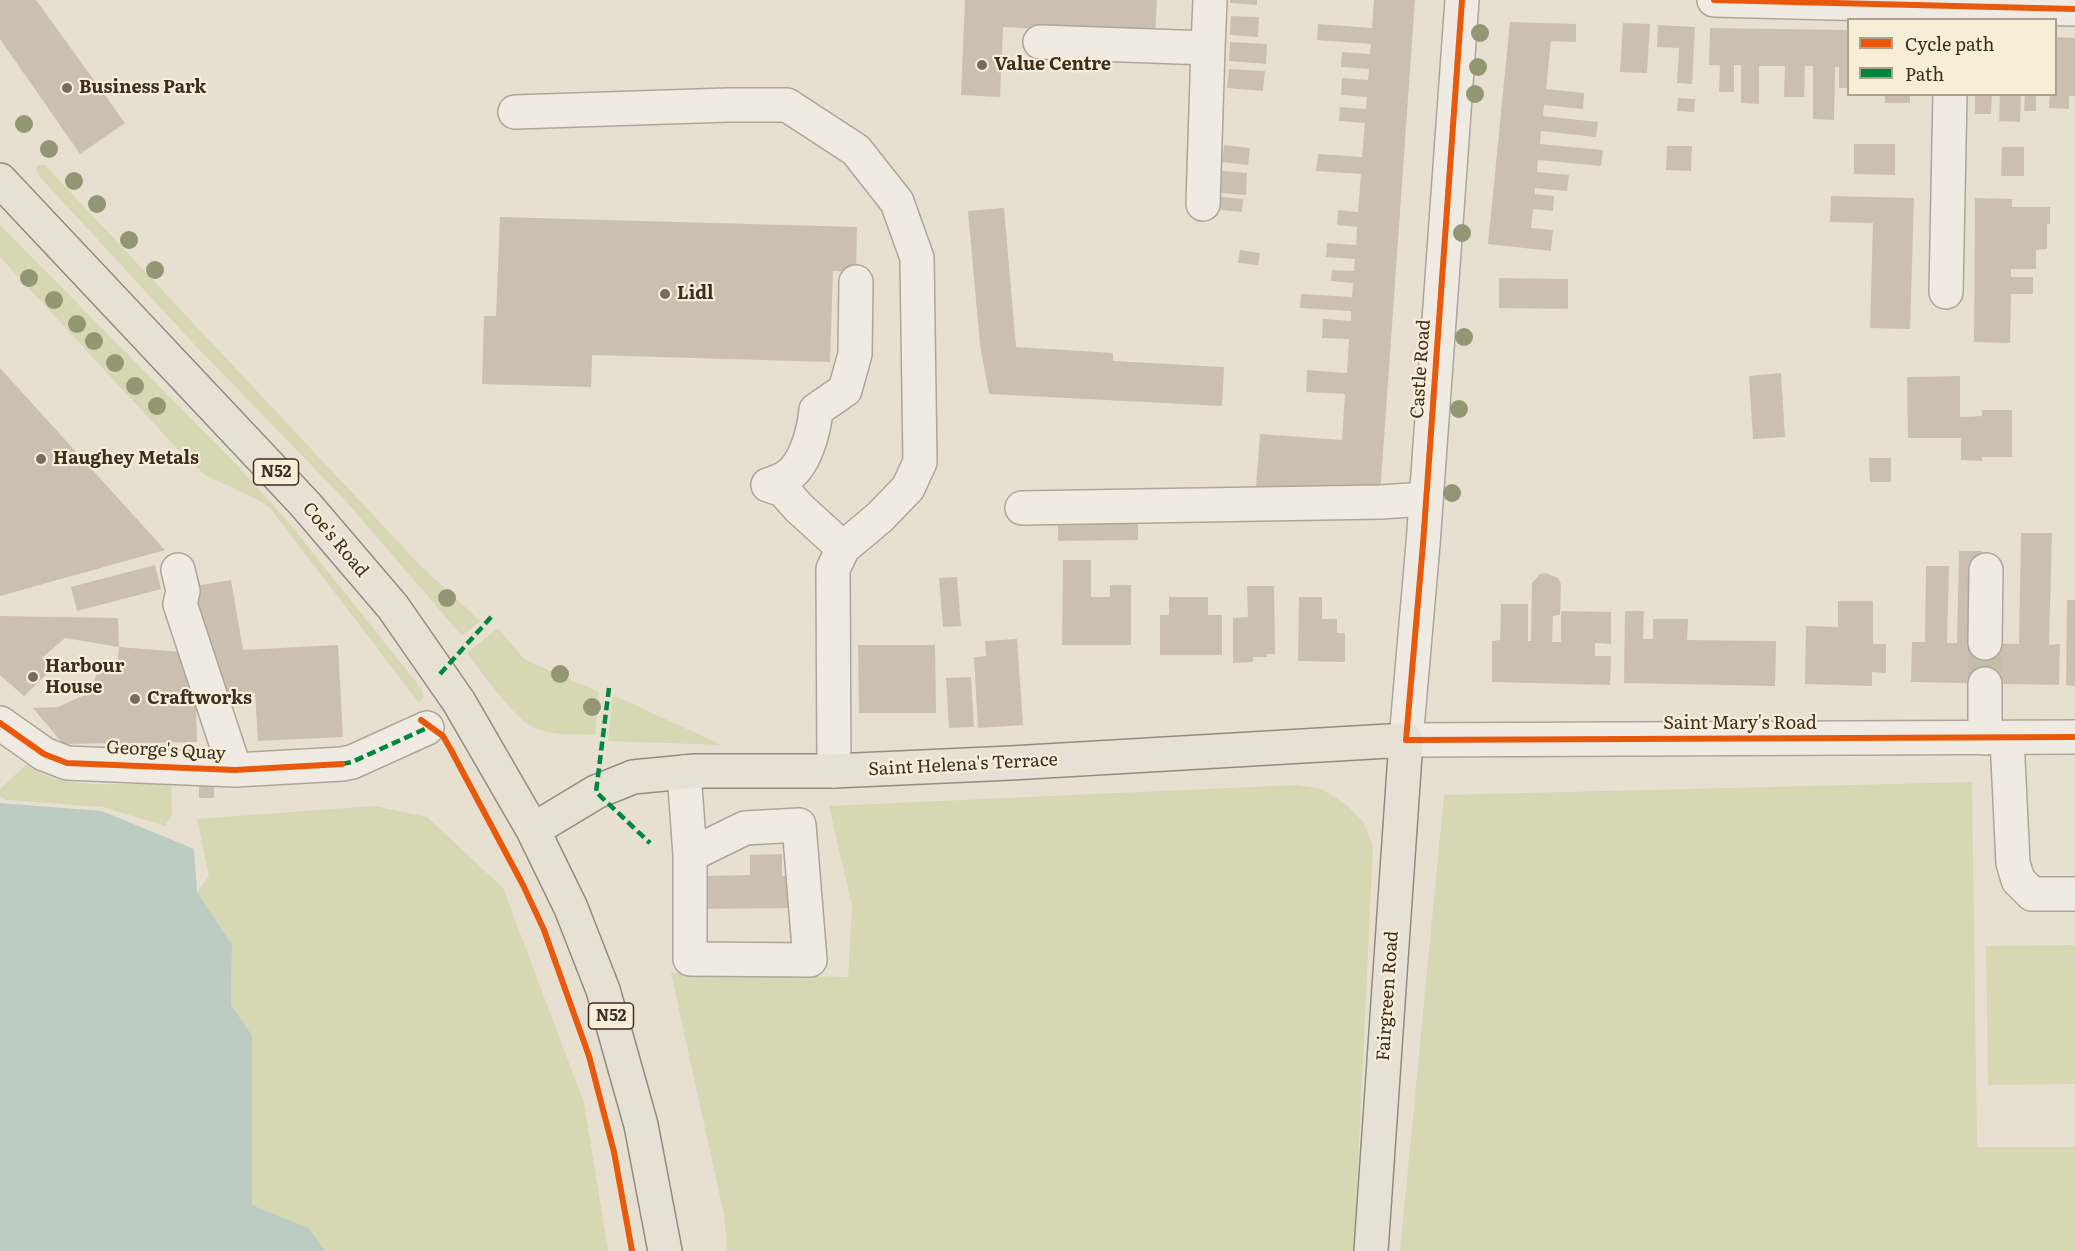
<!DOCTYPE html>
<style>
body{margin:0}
#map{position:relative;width:2075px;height:1251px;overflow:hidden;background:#e7e0d1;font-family:Literata,serif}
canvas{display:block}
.legend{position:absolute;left:1847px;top:18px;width:210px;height:78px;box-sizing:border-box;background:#f7eed8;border:2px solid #ada18e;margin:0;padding:8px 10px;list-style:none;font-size:18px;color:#3d2e20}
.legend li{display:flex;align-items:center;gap:12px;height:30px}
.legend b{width:30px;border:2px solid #ada18e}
</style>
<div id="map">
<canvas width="2075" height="1251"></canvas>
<ul class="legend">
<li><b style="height:8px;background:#e8590c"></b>Cycle path</li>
<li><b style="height:8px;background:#00873e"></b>Path</li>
</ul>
</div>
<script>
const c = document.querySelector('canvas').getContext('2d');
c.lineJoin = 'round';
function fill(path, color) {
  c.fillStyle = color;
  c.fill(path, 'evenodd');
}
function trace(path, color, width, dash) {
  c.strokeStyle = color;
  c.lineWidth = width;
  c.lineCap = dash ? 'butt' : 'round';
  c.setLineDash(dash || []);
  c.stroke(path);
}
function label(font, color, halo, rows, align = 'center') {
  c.font = font + ' Literata,serif';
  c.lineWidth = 4.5;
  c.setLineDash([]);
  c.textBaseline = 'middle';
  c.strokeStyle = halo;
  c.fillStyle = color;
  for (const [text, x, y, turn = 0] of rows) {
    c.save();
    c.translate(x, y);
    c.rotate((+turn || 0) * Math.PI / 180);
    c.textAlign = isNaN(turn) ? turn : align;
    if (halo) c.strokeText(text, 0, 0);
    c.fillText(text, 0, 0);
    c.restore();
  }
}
const green = new Path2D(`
 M37,165H45L419,564L480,621L462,636L345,500L194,344L39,176L37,171Z
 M0,225L236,464L290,524L421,688L423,697L419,703L270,508L258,500L205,475L182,454L0,257Z
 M498,628L524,659L599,692L595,735C576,734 553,736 535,728C514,720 483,673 467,653Z
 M613,695L722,745L608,741Z
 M28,763C31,766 35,770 39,772C67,790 137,783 171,782L172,814L165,826L103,807L6,800L0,796V789Z
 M1972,782L1977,1147H2075V1251H1400L1444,795Z
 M1296,785L1322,789L1347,805L1364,823L1373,847L1354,1251H727L724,1215L671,973L848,977L852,906L829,806Z
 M374,806L427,817L503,888L584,1103L608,1251H325L309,1228L252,1205V1035L231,1005L232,945L197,892L209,876L197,819Z
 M2075,945V1084L1988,1085L1986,946Z`);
const water = new Path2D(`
 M0,803L102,811L194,849L197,892L232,945L231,1005L252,1035V1205L309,1228L325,1251H0Z`);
const building = new Path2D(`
 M0,0H36L125,123L80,154L0,39Z
 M965,0H1157L1155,35L1003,27L1000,97L961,95Z
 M1230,0H1257V5L1230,3Z
 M1374,0H1415L1380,495L1256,487L1260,434L1342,440L1345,394L1306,392L1307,370L1347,373L1349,339L1322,338L1323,319L1351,321V311L1300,308L1301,294L1352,297L1353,283L1331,281L1332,270L1354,271L1355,259L1326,257L1327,243L1356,245L1357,227L1337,225L1338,210L1358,212L1361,174L1316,171L1318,154L1362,157L1365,123L1339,121L1340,107L1366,109L1367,97L1341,95L1342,78L1368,80L1369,69L1341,67L1342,52L1370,54L1371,44L1317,40L1318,24L1372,28Z
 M1231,16L1259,17L1258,37L1230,35Z
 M1510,22L1576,24V42L1551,41L1546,89L1584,93L1583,109L1544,105L1543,116L1598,122L1596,137L1541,131L1540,144L1603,150L1601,166L1538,160L1537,172L1569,175L1567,191L1535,188V194L1554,196L1553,211L1533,209L1531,228L1553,230L1551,251L1488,244Z
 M1623,23L1650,24L1647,73L1620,72Z
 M1658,25L1695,27L1692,84L1677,83L1679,48L1657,47Z
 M1710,28L1848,30V88H1839V67H1835L1834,120L1813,119V66H1805L1804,97H1784L1785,66H1759V104L1741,103V65H1734V92H1719L1720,65H1709Z
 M2056,37L2075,38V96H2069V109L2049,108L2050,94H2056Z
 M1230,42L1267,44L1266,64L1229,61Z
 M1229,69L1265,71L1263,91L1227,88Z
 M1885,94H1910V103H1885Z
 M1975,94H1992L1991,114H1975Z
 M2000,94H2021L2020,122L1999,121Z
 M2025,94H2036V111H2024Z
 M1678,98L1695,99L1694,112L1677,111Z
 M1854,144H1895V175L1854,174Z
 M1224,145L1250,148L1248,165L1222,162Z
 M1667,146H1692L1691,171L1666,170Z
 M2002,147H2024V176H2001Z
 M1222,171L1247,173L1246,195L1221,193Z
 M1831,196L1914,198L1910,329L1870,328L1873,223L1830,222Z
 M1221,197L1243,199L1242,212L1220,210Z
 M1975,198L2012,199V207H2050V224H2047V249L2036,250V269H2011V277H2033V294H2011L2010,343L1974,342Z
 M1004,208L1016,347L1113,353V361L1224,367L1222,406L989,394L980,345L968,211Z
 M500,217L857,227L856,272L833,271L830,362L592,355L591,387L482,384L484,316H496Z
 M1240,250L1260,253L1258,265L1238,263Z
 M1499,278L1568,279V309L1499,308Z
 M0,368L165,550L0,596Z
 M1781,373L1785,437L1753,439L1749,376Z
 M1960,376V417L1982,416V410H2012V457H1982V461L1961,460V438H1908L1907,377Z
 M1869,458H1891V482H1870Z
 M1138,513V540L1058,541V514Z
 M2021,533H2052L2049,645L2060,644L2059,685L1911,682L1912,642H1925L1926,566H1949L1947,643H1957L1959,551H1982L1981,643L2019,644Z
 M1063,560H1091V597H1110V585H1131V645H1062Z
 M155,565L161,589L77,611L71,587Z
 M1546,573L1558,578L1561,584L1560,615L1553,616L1552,642H1561V611L1611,612V644L1595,643V656H1611L1610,685L1492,682V641L1500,640L1501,604H1528V641H1531L1532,583L1540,574Z
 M957,577L961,626L943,627L939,578Z
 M231,580L243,650L338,645L343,737L258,741L255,693L226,694L212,661L194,586Z
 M1247,586H1274L1275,654H1267V657H1253V662L1233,663V618L1248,617Z
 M1169,597H1208V615H1222V655H1160V615H1169Z
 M1299,597H1322V619H1337V633H1345V662L1298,661Z
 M2067,600H2075V686L2066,685Z
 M1838,601H1873V644H1886V673L1872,672V686L1805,684L1806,626L1838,627Z
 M1625,611H1644L1643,639H1653V619H1688L1687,640L1776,641L1775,686L1624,683Z
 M0,616L118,618L119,647L65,638L42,658L52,669L24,696L0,675Z
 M1017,639L1023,725L978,728L974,657L986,656L985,641Z
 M858,645H935L936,713H859Z
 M119,647L182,652L196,706L197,742L63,744L33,708L58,707L91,692L98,669H117Z
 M971,677L974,727L949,728L946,678Z
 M199,779H214V798H199Z
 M782,854V876H794V908L702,909V876L750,875V855Z`);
const minorTunnel = new Path2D(`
 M1985,684V643`);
const minor = new Path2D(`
 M1462,0L1423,544L1406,740L2075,737
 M1714,0L2075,9
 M1040,42L1208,48L1210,0
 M515,112L728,105H787L856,150L897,202L917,258L920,462L908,488L880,517L843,548L833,569L834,771
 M1203,204L1208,48
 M1946,292L1950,94
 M768,485C773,483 780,481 785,478C805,467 814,431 816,410L845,390L855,354L856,282
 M768,485L783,490L799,508L843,548
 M1022,508L1380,502L1426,499
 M178,570L183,591L180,604L235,770
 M1985,643L1986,570
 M0,723L44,754L67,763L235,770L342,764L352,762L427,728
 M1985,738V684
 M2007,738L2013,863L2018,880L2032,894H2075
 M684,772L690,855V959L810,960L799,825L745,828L690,855`);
const major = new Path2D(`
 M0,180L305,504L393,607L459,702L533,830L571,908L603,990L641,1125L665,1251
 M533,830L596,792L633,777L695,771H834L1011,763L1406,740L1371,1251`);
const quiet = new Path2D(`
 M440,674L493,615
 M609,688L596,792L650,843
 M342,764L352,762L427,728`);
const cycleway = new Path2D(`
 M1462,0L1423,544L1406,740L2075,737
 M1714,0L2075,9
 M421,720L443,736L451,750L523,885L544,930L589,1056L614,1152L632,1251
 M0,723L44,754L67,763L235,770L342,764`);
const trees = [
 [1480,33],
 [1478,67],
 [1475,94],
 [24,124],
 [49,149],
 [74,181],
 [97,204],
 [1462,233],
 [129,240],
 [155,270],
 [29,278],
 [54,300],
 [77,324],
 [1464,337],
 [94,341],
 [115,363],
 [135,386],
 [157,406],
 [1459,409],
 [1452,493],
 [447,598],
 [560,674],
 [592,707]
];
const markers = [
 [982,65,6,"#786c5e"],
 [67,88,6,"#786c5e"],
 [665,294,6,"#786c5e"],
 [41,459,6,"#786c5e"],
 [33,677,6,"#786c5e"],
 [135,699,6,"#786c5e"]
];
const shields = [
 [276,472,45],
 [611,1016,45]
];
const shieldNames = [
 ["N52",276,472],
 ["N52",611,1016]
];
const poiNames = [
 ["Value Centre",994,65],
 ["Business Park",79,88],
 ["Lidl",677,294],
 ["Haughey Metals",53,459],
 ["Harbour",45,667],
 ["House",45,688],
 ["Craftworks",147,699]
];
const streetNames = [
 ["Castle Road",1421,369,-86],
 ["Coe's Road",335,540,50],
 ["Saint Mary's Road",1740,724],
 ["George's Quay",166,751,3],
 ["Saint Helena's Terrace",963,765,-3],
 ["Fairgreen Road",1388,996,-86]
];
fill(green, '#d6d7b3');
fill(water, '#bcccc2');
fill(building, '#cbbfb2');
trace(minorTunnel, '#c5bcae', 33, [33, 16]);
trace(minor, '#ada599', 36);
trace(major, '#928b80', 36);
trace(minor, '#efebe3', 33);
trace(major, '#e6e1d4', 33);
trace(quiet, '#00873e', 4.5, [9, 4.5]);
trace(cycleway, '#e8590c', 6);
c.fillStyle = '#929673';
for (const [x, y] of trees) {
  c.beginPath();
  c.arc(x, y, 9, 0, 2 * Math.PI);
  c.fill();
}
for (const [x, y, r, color] of markers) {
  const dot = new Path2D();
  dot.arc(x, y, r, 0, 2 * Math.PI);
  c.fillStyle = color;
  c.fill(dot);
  trace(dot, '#f7eed8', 2);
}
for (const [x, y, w] of shields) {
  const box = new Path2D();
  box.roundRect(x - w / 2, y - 13, w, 26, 4.5);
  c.fillStyle = '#f7eed8';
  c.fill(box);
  trace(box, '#3d2e20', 1.5);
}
label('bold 16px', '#3d2e20', null, shieldNames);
label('bold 18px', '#3d2e20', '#f7eed8', poiNames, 'left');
label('18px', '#3d2e20', '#f7eed8', streetNames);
</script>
